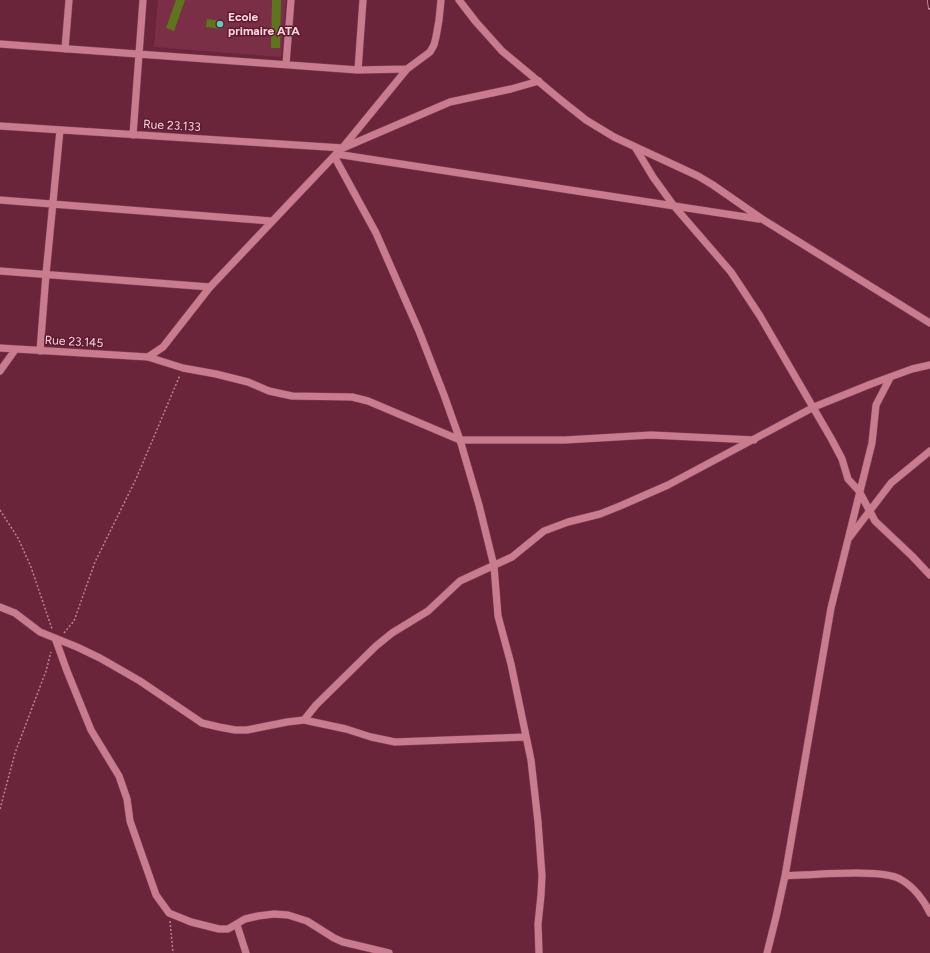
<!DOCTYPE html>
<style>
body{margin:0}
canvas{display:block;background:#6a253b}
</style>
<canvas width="930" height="953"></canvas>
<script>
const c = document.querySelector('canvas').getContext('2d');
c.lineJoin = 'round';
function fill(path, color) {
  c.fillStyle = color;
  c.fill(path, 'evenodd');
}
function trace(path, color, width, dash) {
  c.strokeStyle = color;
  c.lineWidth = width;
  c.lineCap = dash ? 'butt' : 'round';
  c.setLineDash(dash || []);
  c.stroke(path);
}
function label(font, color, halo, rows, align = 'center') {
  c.font = font + ' Figtree,sans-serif';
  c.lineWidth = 3;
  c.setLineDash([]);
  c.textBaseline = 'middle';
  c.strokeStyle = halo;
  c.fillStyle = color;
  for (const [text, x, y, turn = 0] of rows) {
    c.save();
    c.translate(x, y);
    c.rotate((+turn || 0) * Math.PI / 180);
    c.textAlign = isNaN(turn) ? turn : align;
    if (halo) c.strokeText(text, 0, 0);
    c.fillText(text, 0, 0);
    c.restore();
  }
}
const built = new Path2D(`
 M158,0H286L281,57L154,47Z`);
const building = new Path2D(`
 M176,0H185L174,31L166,28Z
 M272,0H281L280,48H271Z
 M207,19L223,21L222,29L206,27Z`);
const path = new Path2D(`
 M0,510L18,538L31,567L52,629
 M64,633L74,621L95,562L136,479L180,375
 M0,809L15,753L46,671L51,652
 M170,921L173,953`);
const minor = new Path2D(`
 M459,0L476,22L502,51L562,101L586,120L614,137L698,176L713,185L762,219L930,323
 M0,44L358,70L407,69
 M65,49L69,0
 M286,64L291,0
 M358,70L363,0
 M0,126L343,148L450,102L511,89L539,81
 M133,135L143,0
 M344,146L407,69L430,52L434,45L436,37L439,20L441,0
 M635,147L653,177L674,206L731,272L760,316L832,440L842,459L848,479L859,491L875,521L912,556L930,575
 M336,154L479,176L759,219
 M334,156L376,233L419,331L444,395L460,440L479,505L494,566L498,616L511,664L531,760L538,822L542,876L541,895L538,924L539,953
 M0,200L271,221
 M0,271L210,287
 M0,348L148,357L183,368L216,374L248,382L269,391L292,396L352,397L368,401L460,440H565L651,435L754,440
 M40,351L46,274L60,130
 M148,357L163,347L210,287L337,153
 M0,371L15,350
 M849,538L891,483L930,451
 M0,607L15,613L40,632L77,647L100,658L140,681L202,723L219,727L235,730H247L287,722L304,720L346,729L371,737L395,742L526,737
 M55,638L67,671L91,730L119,776L127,799L130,821L156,895L169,913L191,922L219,929H228L245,919L258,916L274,914L288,915L307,921L334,938L343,942L389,953
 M304,720L316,705L376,646L392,633L428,611L460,581L512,557L544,531L568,522L600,514L620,506L668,485L814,407L871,384L912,369L930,365
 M785,876C809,875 882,868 900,879C913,886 924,900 930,913
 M237,925L246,953
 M767,953L776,917L785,876L831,608L872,443L876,405L890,378`);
const rail = new Path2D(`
 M929,0L930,8`);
const markers = [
 [220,24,4,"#58cebf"]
];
const poiNames = [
 ["Ecole",228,17],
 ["primaire ATA",228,31]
];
const streetNames = [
 ["Rue 23.133",172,126,3],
 ["Rue 23.145",74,342,3]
];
fill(built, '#7a2f46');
fill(building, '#5d761b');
trace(minor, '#81465b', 8);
trace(path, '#b78392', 1.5, [2, 2]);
trace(minor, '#ca7c8f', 7);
trace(rail, '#d0a2ae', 4);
trace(rail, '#5e1a30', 2.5, [8]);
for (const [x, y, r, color] of markers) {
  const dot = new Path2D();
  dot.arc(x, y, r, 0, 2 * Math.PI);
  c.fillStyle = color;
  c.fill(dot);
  trace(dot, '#5e1a30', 1.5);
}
label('bold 12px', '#fcd9e0', '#5e1a30', poiNames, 'left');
label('12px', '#fcd9e0', '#5e1a30', streetNames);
</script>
